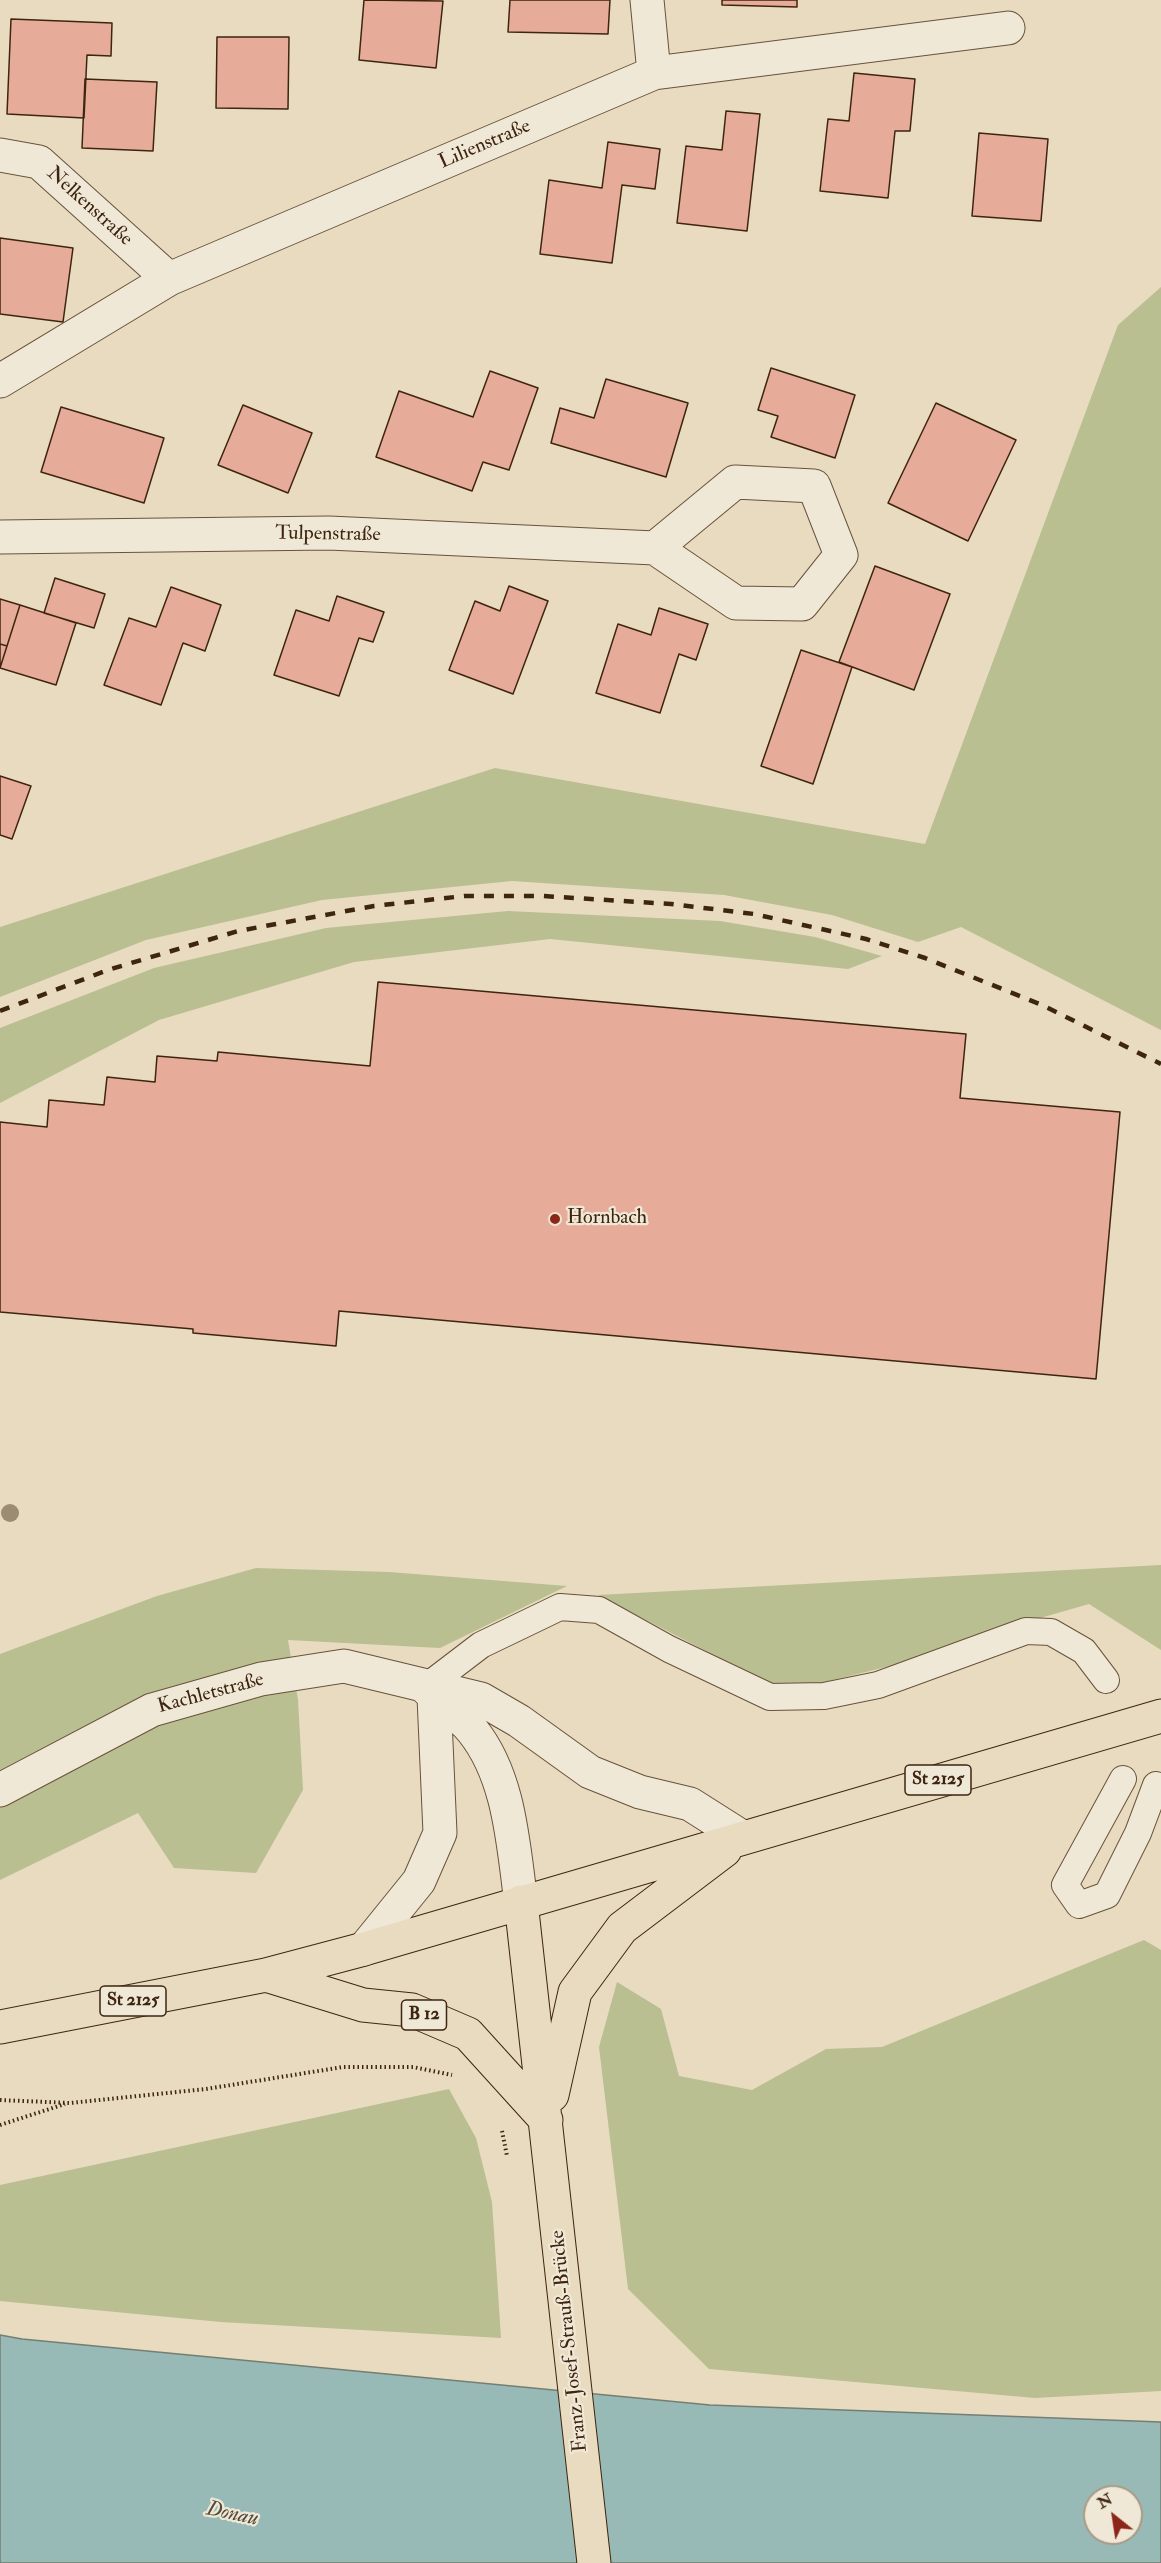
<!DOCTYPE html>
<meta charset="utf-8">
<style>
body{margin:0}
#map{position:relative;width:1161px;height:2563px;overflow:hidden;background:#e8dbc0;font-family:"IM FELL Double Pica",serif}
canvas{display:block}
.north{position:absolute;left:1083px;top:2485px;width:60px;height:60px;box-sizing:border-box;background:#f0e8d6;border:2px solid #a99a86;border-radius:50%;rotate:330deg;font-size:16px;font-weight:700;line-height:24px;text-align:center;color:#3e250f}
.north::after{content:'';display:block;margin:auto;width:21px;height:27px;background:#8f2418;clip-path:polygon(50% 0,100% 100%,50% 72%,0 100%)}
</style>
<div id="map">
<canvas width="1161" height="2563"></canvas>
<div class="north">N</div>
</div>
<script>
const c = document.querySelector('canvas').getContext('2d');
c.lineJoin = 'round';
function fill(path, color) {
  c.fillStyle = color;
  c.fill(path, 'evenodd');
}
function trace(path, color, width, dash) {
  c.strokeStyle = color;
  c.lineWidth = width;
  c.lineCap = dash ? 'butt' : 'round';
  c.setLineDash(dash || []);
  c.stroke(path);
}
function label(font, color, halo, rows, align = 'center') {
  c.font = font + ' "IM FELL Double Pica",serif';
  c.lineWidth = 4.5;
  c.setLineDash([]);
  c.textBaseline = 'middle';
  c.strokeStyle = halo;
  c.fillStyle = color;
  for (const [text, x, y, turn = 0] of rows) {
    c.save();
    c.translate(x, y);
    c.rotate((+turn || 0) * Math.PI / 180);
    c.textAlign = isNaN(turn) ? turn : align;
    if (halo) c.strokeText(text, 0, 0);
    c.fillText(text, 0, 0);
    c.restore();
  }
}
const green = new Path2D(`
 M1161,287V1030L961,927L918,942L832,915L724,895L512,881L322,900L146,940L0,997V927L495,768L925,844L1118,325Z
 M508,911L720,921L815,937L882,956L848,969L550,939L354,962L159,1020L0,1103V1028L154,968L326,928Z
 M1161,1565V1650L1089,1604L1009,1627L914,1660L785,1692L598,1595Z
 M256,1568L389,1572L567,1586L440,1648L288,1640L298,1700L303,1790L256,1873L174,1868L138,1813L0,1880V1654L157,1596Z
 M1144,1940L1161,1950V2391L1035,2398L709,2369L628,2289L599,2047L617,1982L661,2009L679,2076L752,2090L826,2049L882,2047Z
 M449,2089L476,2138L492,2202L501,2338L221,2322L0,2301V2185Z`);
const water = new Path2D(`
 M0,2335L22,2339L710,2405L1161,2422V2563H0ZM1095,2497H1131V2533H1095Z`);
const building = new Path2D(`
 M364,0L443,1L436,68L359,60Z
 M510,0H610L608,34L508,32Z
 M722,0H797V7L722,5Z
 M11,19L112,23L111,56L87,55L84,118L7,114Z
 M217,37H289L288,109L216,108Z
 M854,73L915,79L910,131H895L888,198L820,191L828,119L849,121Z
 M85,79L157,82L153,151L82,148Z
 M726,111L760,114L747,231L677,223L686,146L722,150Z
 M979,133L1048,139L1041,221L972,216Z
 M608,142L660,149L655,189L622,185L612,263L540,254L549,180L602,188Z
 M0,238L73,248L63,322L0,314Z
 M771,368L855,395L835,458L771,437L778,416L758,410Z
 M490,371L538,388L509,470L483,462L472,491L376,457L399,391L473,417Z
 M606,379L688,403L666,477L551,443L560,408L594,418Z
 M936,403L1016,440L968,541L888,503Z
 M243,405L312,433L288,493L218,465Z
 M61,407L164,438L144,503L41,472Z
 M875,566L950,594L914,690L839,662Z
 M55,578L105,594L94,628L44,613Z
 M509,586L548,601L513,694L449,670L475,601L500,611Z
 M171,587L221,605L205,651L183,643L161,705L104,685L129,618L156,627Z
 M337,596L384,612L373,642L359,638L339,696L274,675L296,610L329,621Z
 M0,599L20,605L7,646L0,644Z
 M20,605L76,623L56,685L0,668Z
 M659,608L708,624L696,660L679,654L660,713L596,693L618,624L651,635Z
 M0,644L7,646L0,668Z
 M801,650L852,667L813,784L761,766Z
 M0,776L31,786L12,839L0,835Z
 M378,982L966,1034L960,1098L1120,1112L1096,1379L339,1311L336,1346L193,1333V1329L0,1312V1122L47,1127L49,1100L104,1105L107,1077L155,1082L157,1056L217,1061L218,1052L370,1066Z`);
const path = new Path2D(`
 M0,2100L70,2103L206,2089L343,2067H413L452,2075
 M0,2125L65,2104
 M502,2131L507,2156`);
const service = new Path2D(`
 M426,1687L481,1645L560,1607L599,1610L669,1649L770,1697L824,1696L878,1685L1026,1631L1051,1632L1084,1651L1106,1680
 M1123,1779L1065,1885L1079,1905L1107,1895L1138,1833L1156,1785`);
const minor = new Path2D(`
 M647,0L654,73
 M0,155L39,162L169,279
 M0,381L169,279L654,73L1008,28
 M0,537L329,533L655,548L736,603L802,604L841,555L814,486L735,482L655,548
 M427,1689C441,1703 459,1714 472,1730C510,1777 513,1844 521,1902
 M0,1790L152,1710L261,1679L344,1666L481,1699L519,1721L590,1772L640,1792L690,1804L742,1837
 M364,1949L419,1881L440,1833L434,1697`);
const primary = new Path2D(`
 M521,1902L594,2563
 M266,1975L363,2005L412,2010L468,2034L546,2120
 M0,2027L266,1975L364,1949L1161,1716
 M552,2095L575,1992L622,1928L725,1850`);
const rail = new Path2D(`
 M0,1011L108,970L238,931L374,906L464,896H543L671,904L754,914L866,939L925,958L1042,1005L1161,1064`);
const trees = [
 [10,1513]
];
const markers = [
 [555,1219,6,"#8f2418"]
];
const shields = [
 [938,1780,66],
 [133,2001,66],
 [424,2015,45]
];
const shieldNames = [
 ["St 2125",938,1780],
 ["St 2125",133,2001],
 ["B 12",424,2015]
];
const streetNames = [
 ["Lilienstraße",485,145,-23],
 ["Nelkenstraße",89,207,42],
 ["Tulpenstraße",328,535,1],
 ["Kachletstraße",211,1694,-15],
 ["Franz-Josef-Strauß-Brücke",570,2341,-96]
];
const poiNames = [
 ["Hornbach",567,1219]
];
const waterNames = [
 ["Donau",232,2515,12]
];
fill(green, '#b9bf90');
fill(water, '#98bab6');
trace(water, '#747e73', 1.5);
fill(building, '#e6ab99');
trace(building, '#3e250f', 1.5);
trace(service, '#68523b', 28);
trace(minor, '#68523b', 35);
trace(primary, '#3e250f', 35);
trace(path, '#3e250f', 4, [1.5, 3]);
trace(service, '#f0e8d6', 26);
trace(minor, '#f0e8d6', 33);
trace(primary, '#e8dbc0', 33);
trace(rail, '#3e250f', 4.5, [10, 10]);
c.fillStyle = '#9c8c70';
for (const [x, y] of trees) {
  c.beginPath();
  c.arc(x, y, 9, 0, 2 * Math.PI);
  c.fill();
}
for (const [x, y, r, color] of markers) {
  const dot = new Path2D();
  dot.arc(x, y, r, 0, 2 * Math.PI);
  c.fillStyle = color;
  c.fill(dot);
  trace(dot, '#f0e8d6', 2);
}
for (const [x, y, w] of shields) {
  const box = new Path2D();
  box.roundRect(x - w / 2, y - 15, w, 30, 4.5);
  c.fillStyle = '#f0e8d6';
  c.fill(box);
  trace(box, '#3e250f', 1.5);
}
label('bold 18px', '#3e250f', null, shieldNames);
label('20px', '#3e250f', '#f0e8d6', streetNames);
label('20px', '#3e250f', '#f0e8d6', poiNames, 'left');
label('italic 21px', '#544a39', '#f0e8d6', waterNames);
</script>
